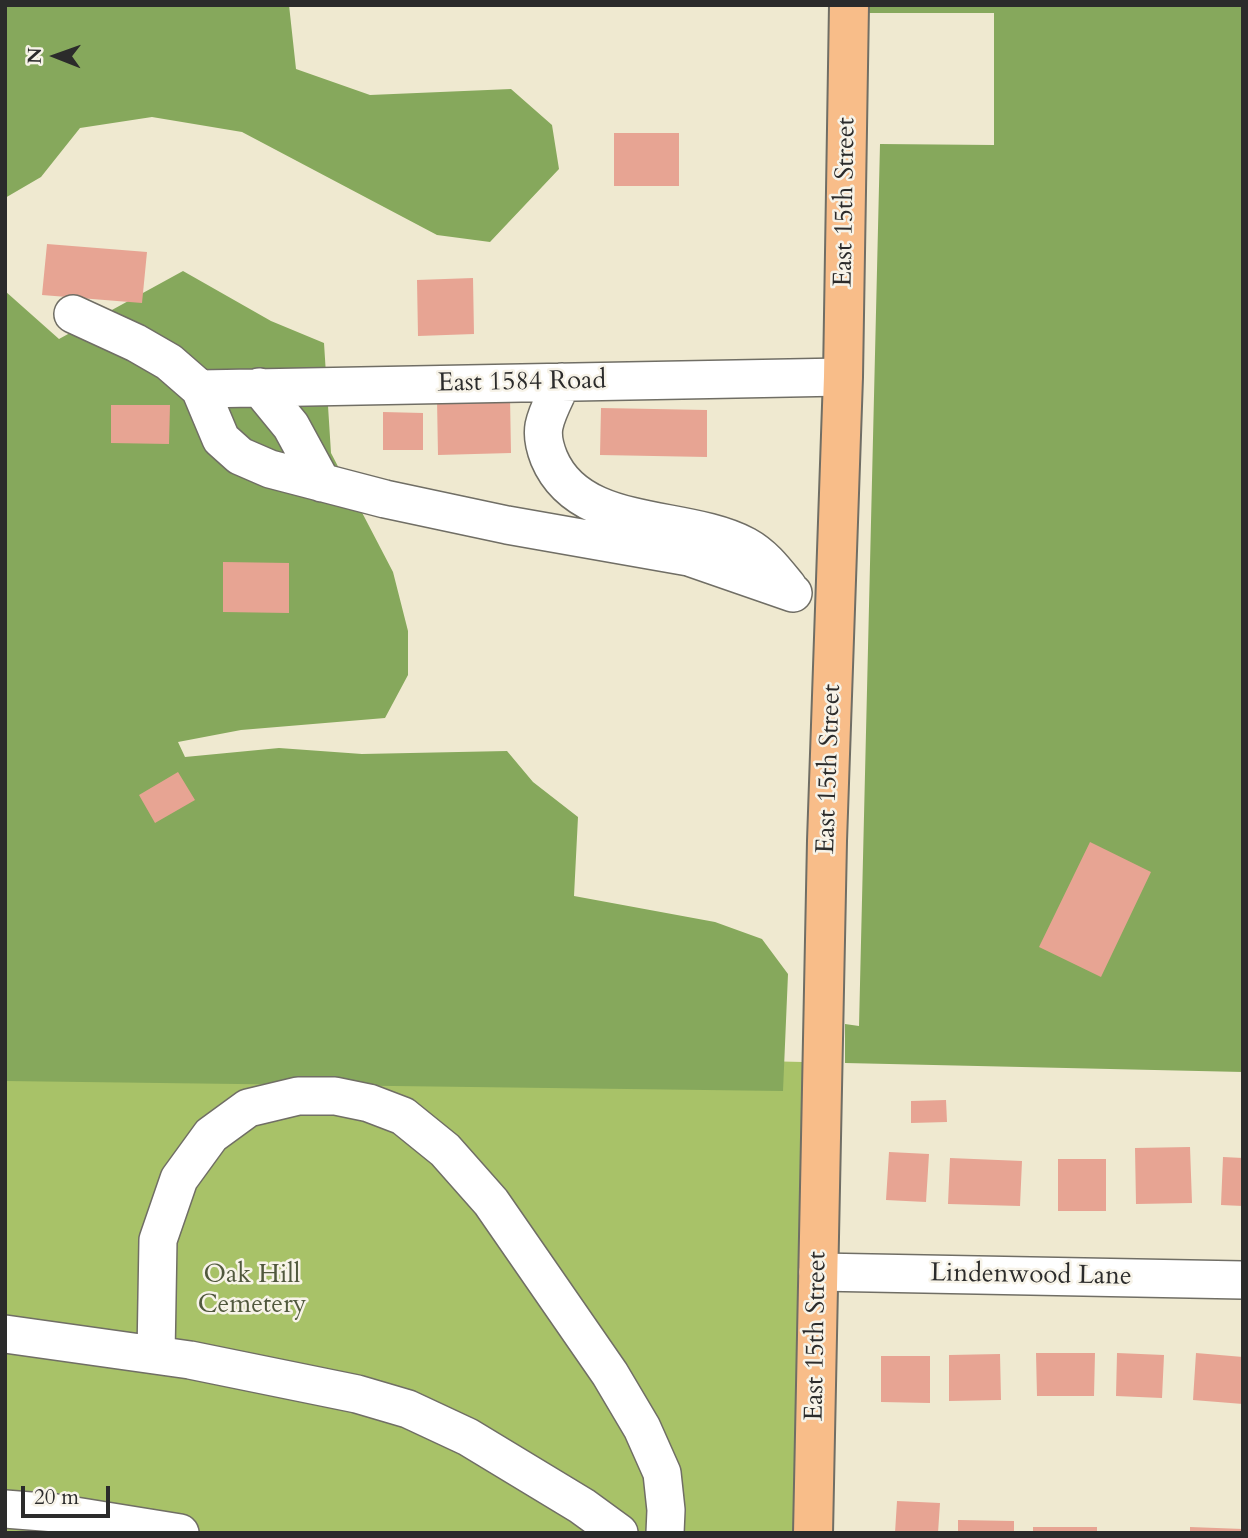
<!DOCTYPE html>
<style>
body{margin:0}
#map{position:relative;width:1248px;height:1538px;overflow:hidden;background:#efe9d0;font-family:Cardo,serif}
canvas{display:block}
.frame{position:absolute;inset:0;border:7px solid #2b2b2b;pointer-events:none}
.north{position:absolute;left:21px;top:21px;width:70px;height:70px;-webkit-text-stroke:5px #f7f3e8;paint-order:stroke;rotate:271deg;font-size:19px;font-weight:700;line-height:28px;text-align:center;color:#2b2b2b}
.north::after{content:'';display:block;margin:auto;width:24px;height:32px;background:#2b2b2b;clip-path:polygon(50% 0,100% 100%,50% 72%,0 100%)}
.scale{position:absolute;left:21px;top:1486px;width:89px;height:32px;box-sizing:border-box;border:4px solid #2b2b2b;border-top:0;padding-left:9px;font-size:21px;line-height:24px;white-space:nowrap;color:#2b2b2b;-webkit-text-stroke:5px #f7f3e8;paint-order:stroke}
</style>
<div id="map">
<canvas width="1248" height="1538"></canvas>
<div class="frame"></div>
<div class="north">N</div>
<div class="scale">20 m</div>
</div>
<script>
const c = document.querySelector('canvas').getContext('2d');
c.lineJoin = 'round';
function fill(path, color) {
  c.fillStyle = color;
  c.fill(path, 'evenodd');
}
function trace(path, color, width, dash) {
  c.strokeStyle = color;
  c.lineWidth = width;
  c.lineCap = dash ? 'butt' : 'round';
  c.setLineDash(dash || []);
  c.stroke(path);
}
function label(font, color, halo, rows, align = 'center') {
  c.font = font + ' Cardo,serif';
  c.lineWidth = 5;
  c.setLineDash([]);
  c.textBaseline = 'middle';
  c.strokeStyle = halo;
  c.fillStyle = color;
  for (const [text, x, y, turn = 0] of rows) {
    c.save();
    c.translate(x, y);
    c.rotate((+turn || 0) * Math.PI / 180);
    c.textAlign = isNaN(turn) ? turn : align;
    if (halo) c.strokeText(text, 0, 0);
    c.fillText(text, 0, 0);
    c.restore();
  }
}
const green = new Path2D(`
 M5,1043L803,1062L794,1533H5Z`);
const forest = new Path2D(`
 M5,5H289L296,69L370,95L511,89L552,125L559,169L490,242L437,235L242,132L152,117L80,128L41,177L5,198Z
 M868,5H1243V1072L845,1063V1024L859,1026L880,144L994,145V13H868Z
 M183,271L271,321L324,343L331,453L393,572L408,631V675L385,718L241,730L178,742L185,757L279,748L362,754L507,751L533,782L578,817L574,896L715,922L762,939L788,974L783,1091L5,1081V291L59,339Z`);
const building = new Path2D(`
 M614,133H679V186H614Z
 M47,244L147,252L142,303L42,295Z
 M473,278L474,334L418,336L417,280Z
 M510,397L511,453L438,455L437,399Z
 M111,405H170L169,444L111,443Z
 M601,408L707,410V457L600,455Z
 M383,412L423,413V450H383Z
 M223,562L289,563V613L223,612Z
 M178,772L195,800L155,823L139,795Z
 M1090,842L1151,872L1101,977L1039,947Z
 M946,1100L947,1122L911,1123V1101Z
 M1190,1147L1192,1203L1136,1204L1135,1148Z
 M889,1152L929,1154L926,1202L886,1200Z
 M1223,1157L1243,1158V1206L1221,1205Z
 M950,1158L1022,1161L1020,1206L948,1204Z
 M1058,1159H1106V1211H1058Z
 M1036,1353H1095L1094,1396H1037Z
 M1117,1353L1164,1355L1162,1398L1116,1396Z
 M1196,1353L1243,1357V1404L1193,1400Z
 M1000,1354L1001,1400L949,1401V1355Z
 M881,1356H930V1403L881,1402Z
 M897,1501L940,1503L938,1533H895Z
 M958,1520L1014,1521V1533H958Z
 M1033,1527H1097V1533H1033Z
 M1190,1527L1243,1529V1533H1190Z`);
const minor = new Path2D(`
 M73,314L136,343L169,362L200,389L221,439L240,456L270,469L385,499L507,525L689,557L793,593
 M562,382C556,396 547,411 544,426C542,437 545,448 549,458C580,532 685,513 746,546C764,556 775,571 788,587
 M259,387L291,426L322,483
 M200,389L843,377
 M818,1272L1243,1280
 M5,1334L190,1360L357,1394L408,1409L468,1437L582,1506L619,1533
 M156,1355L158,1240L179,1179L211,1135L248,1108L298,1096H335L369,1103L403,1116L445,1150L491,1202L610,1374L642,1428L662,1473L666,1510L665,1533
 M5,1509L56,1513L180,1533`);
const major = new Path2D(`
 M813,1533L827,841L843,377L849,5`);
const streetNames = [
 ["East 15th Street",846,202,-89],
 ["East 1584 Road",522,383,-1],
 ["East 15th Street",830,769,-88],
 ["Lindenwood Lane",1031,1276,1],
 ["East 15th Street",817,1336,-89]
];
const parkNames = [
 ["Oak Hill",252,1276],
 ["Cemetery",252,1306]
];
fill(green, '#a8c268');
fill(forest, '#86a85c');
fill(building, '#e7a493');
trace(minor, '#706e65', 40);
trace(major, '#706e65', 42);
trace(minor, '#fff', 37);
trace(major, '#f8bd89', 38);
label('26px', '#2b2b2b', '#f7f3e8', streetNames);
label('26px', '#50583d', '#f7f3e8', parkNames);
</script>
